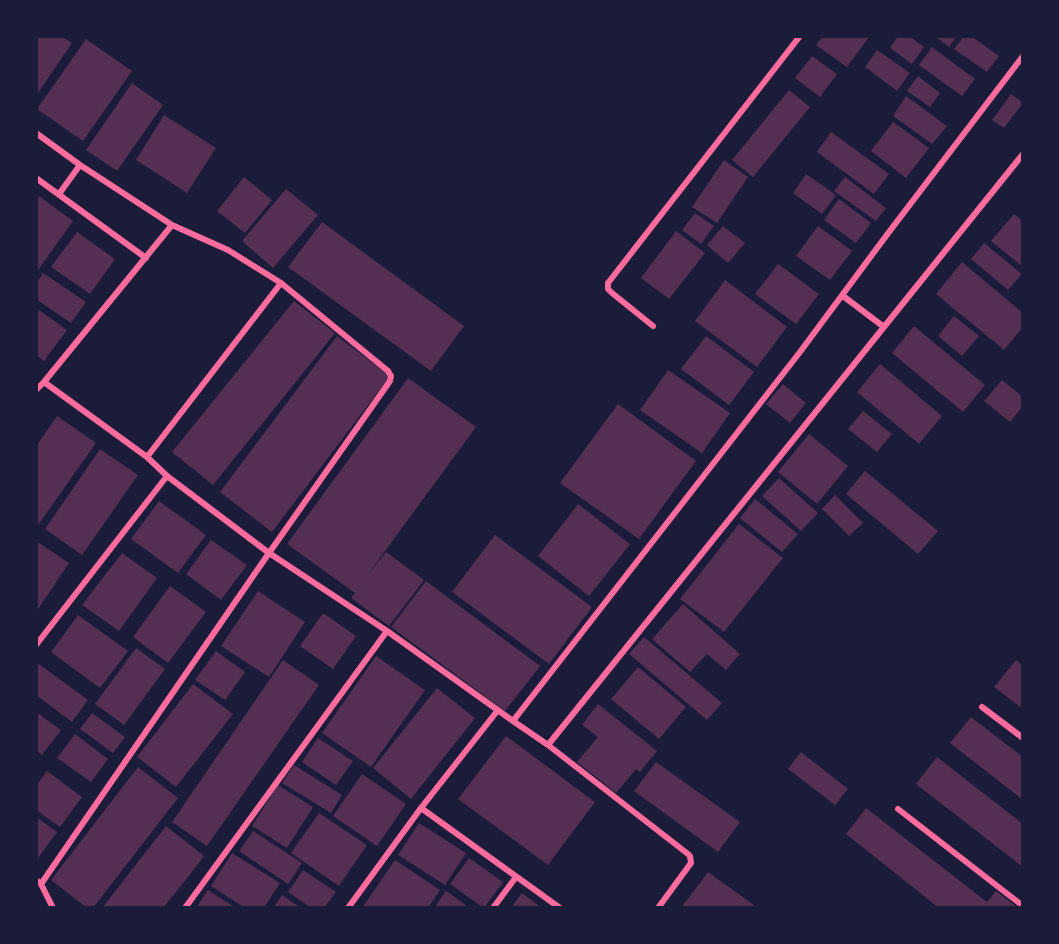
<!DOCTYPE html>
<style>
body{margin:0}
#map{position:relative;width:1059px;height:944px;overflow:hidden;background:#1b1b3a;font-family:Bitter,serif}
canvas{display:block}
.frame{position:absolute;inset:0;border:38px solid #1b1b3a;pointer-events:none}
</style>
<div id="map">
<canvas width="1059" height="944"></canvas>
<div class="frame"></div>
</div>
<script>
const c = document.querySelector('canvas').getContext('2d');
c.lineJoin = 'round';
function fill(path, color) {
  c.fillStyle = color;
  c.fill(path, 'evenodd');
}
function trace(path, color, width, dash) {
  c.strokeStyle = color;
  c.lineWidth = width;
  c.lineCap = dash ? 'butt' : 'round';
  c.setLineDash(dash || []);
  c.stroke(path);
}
const building = new Path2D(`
 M36,36H61L72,43L36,96Z
 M823,36H867L869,37L847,67L816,45Z
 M898,36H909L924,47L912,64L890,48Z
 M935,36H957L949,47Z
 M964,36H971L999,56L987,72L954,49Z
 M86,39L132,71L83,141L37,109Z
 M932,47L975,79L962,96L919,65Z
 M877,50L910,73L897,91L865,67Z
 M812,56L837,74L820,97L795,78Z
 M918,76L940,93L930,107L907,91Z
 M132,83L163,105L117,171L86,150Z
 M789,90L810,107L753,177L732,160Z
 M1011,94L1023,103L1004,128L992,120Z
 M906,96L947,126L932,144L893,116Z
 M164,115L216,148L187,193L136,160Z
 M893,122L929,148L906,178L871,151Z
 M831,132L889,174L874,194L817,152Z
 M724,160L748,177L717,223L692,207Z
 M806,174L836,195L822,214L793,193Z
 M244,177L272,200L245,233L217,211Z
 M845,177L886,208L876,221L834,191Z
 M286,189L318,215L273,268L242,241Z
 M36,194L73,221L36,273Z
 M839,199L871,223L856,243L824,220Z
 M695,213L714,226L701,244L682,230Z
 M1014,214L1023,221V267L991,241Z
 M322,222L464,326L431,371L288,267Z
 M723,226L745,243L728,263L707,245Z
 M818,226L852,251L830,280L796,256Z
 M676,231L705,253L669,299L641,278Z
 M77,232L115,259L90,294L51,267Z
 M984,243L1022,274L1008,290L971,259Z
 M962,262L1023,313V327L1004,350L936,294Z
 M778,264L819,294L796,324L755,294Z
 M43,273L86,302L71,323L36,299V284Z
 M725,280L787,327L757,367L695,321Z
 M294,301L335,333L213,485L172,452Z
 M36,308L67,330L44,361L36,355Z
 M954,316L979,336L962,356L938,336Z
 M914,326L985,385L963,412L892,353Z
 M337,336L390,376L272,532L220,492Z
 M706,336L754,372L729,405L681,369Z
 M880,364L942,416L919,444L857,392Z
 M668,370L730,413L702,453L640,410Z
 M408,378L476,427L366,577L386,552L424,580L389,626L351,598L355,593L287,544Z
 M1002,380L1023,397V406L1010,422L984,401Z
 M783,384L806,403L790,423L766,404Z
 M618,404L696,461L639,539L560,483Z
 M863,411L892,434L877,452L848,429Z
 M57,416L96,443L38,525L36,523V446Z
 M809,434L848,466L817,504L778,472Z
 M100,449L138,475L82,555L45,529Z
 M865,471L938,531L918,554L846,494Z
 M779,478L818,513L801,531L762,496Z
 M835,495L863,523L849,536L822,509Z
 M755,499L798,534L782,552L740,518Z
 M159,501L206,535L178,573L131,539Z
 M578,504L630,544L589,596L538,556Z
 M739,524L783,558L724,632L680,599Z
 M495,535L592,607L549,664L452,592Z
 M211,540L247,565L221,600L186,574Z
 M36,541L69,563L36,612Z
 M122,553L157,578L119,631L82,605Z
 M426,581L540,666L505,711L391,627Z
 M170,586L206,612L168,663L133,637Z
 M258,591L305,622L269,677L221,646Z
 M683,604L740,654L726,670L707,654L690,672L652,639Z
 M323,613L356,636L333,669L300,646Z
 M78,615L128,651L100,688L51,652Z
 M644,637L722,703L707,720L629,654Z
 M136,648L165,669L124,725L95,704Z
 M216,651L245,672L225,700L195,680Z
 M376,656L425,690L371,767L322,733Z
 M283,660L319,685L207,846L172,822Z
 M1016,660L1023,666V709L994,687Z
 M36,662L88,700L72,722L36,695Z
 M638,667L686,707L659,739L611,699Z
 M193,684L233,714L176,787L137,757Z
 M437,688L475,718L411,799L373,768Z
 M598,704L657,751L640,772L636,769L616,793L577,762L598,737L582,725Z
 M36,712L61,730L42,755L36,750Z
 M92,713L125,737L113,753L80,729Z
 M971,717L1023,757V800L950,743Z
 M75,734L108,759L91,782L57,758Z
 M506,736L595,802L548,865L458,799Z
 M318,738L353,761L336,785L302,762Z
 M801,752L848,789L835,805L788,769Z
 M937,757L1023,824V867L916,784Z
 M656,762L740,822L718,852L634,791Z
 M294,765L342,795L331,813L282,783Z
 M138,767L178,798L93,908H87L51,880Z
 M47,771L82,797L60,827L36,810V786Z
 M362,774L406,804L377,846L333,816Z
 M278,785L313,807L287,848L252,826Z
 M866,808L987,902L996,891L1018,908H939L846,834Z
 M319,813L367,845L339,886L291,853Z
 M36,817L57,832L36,861Z
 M419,823L466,853L445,885L398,855Z
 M166,826L204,856L184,882L163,908H102Z
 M253,831L302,863L288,884L239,851Z
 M232,853L280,883L264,908H245L211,886Z
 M469,858L503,882L484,908L450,884Z
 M395,860L440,890L428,908H362Z
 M303,870L336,892L324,908H311L288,892Z
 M708,872L758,908H681Z
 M208,890L236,908H196Z
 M446,891L470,908H434Z
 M522,893L542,908H511Z
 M282,895L301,908H273Z`);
const minor = new Path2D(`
 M36,133L80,165L172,225L228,250L281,283L388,371L391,376L390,381L269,553L41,884
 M36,178L146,258
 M59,194L80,165
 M172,225L44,382L147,457L167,476L269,553L387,631L513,721L548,745L688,854L690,856L691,863L658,908
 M843,296L884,327
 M653,326L612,293L608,289V283L800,36
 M36,390L44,382
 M147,457L281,283
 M36,645L167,476
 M982,707L1023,738
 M513,721L800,352L886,236L1023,56
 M548,745L1023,154
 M421,808L560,908
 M898,809L1023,906
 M36,880L41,884L53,908
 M185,908L387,631
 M348,908L421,808L498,710
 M493,908L516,877`);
fill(building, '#542f53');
trace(minor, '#ff6b9d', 6);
</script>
